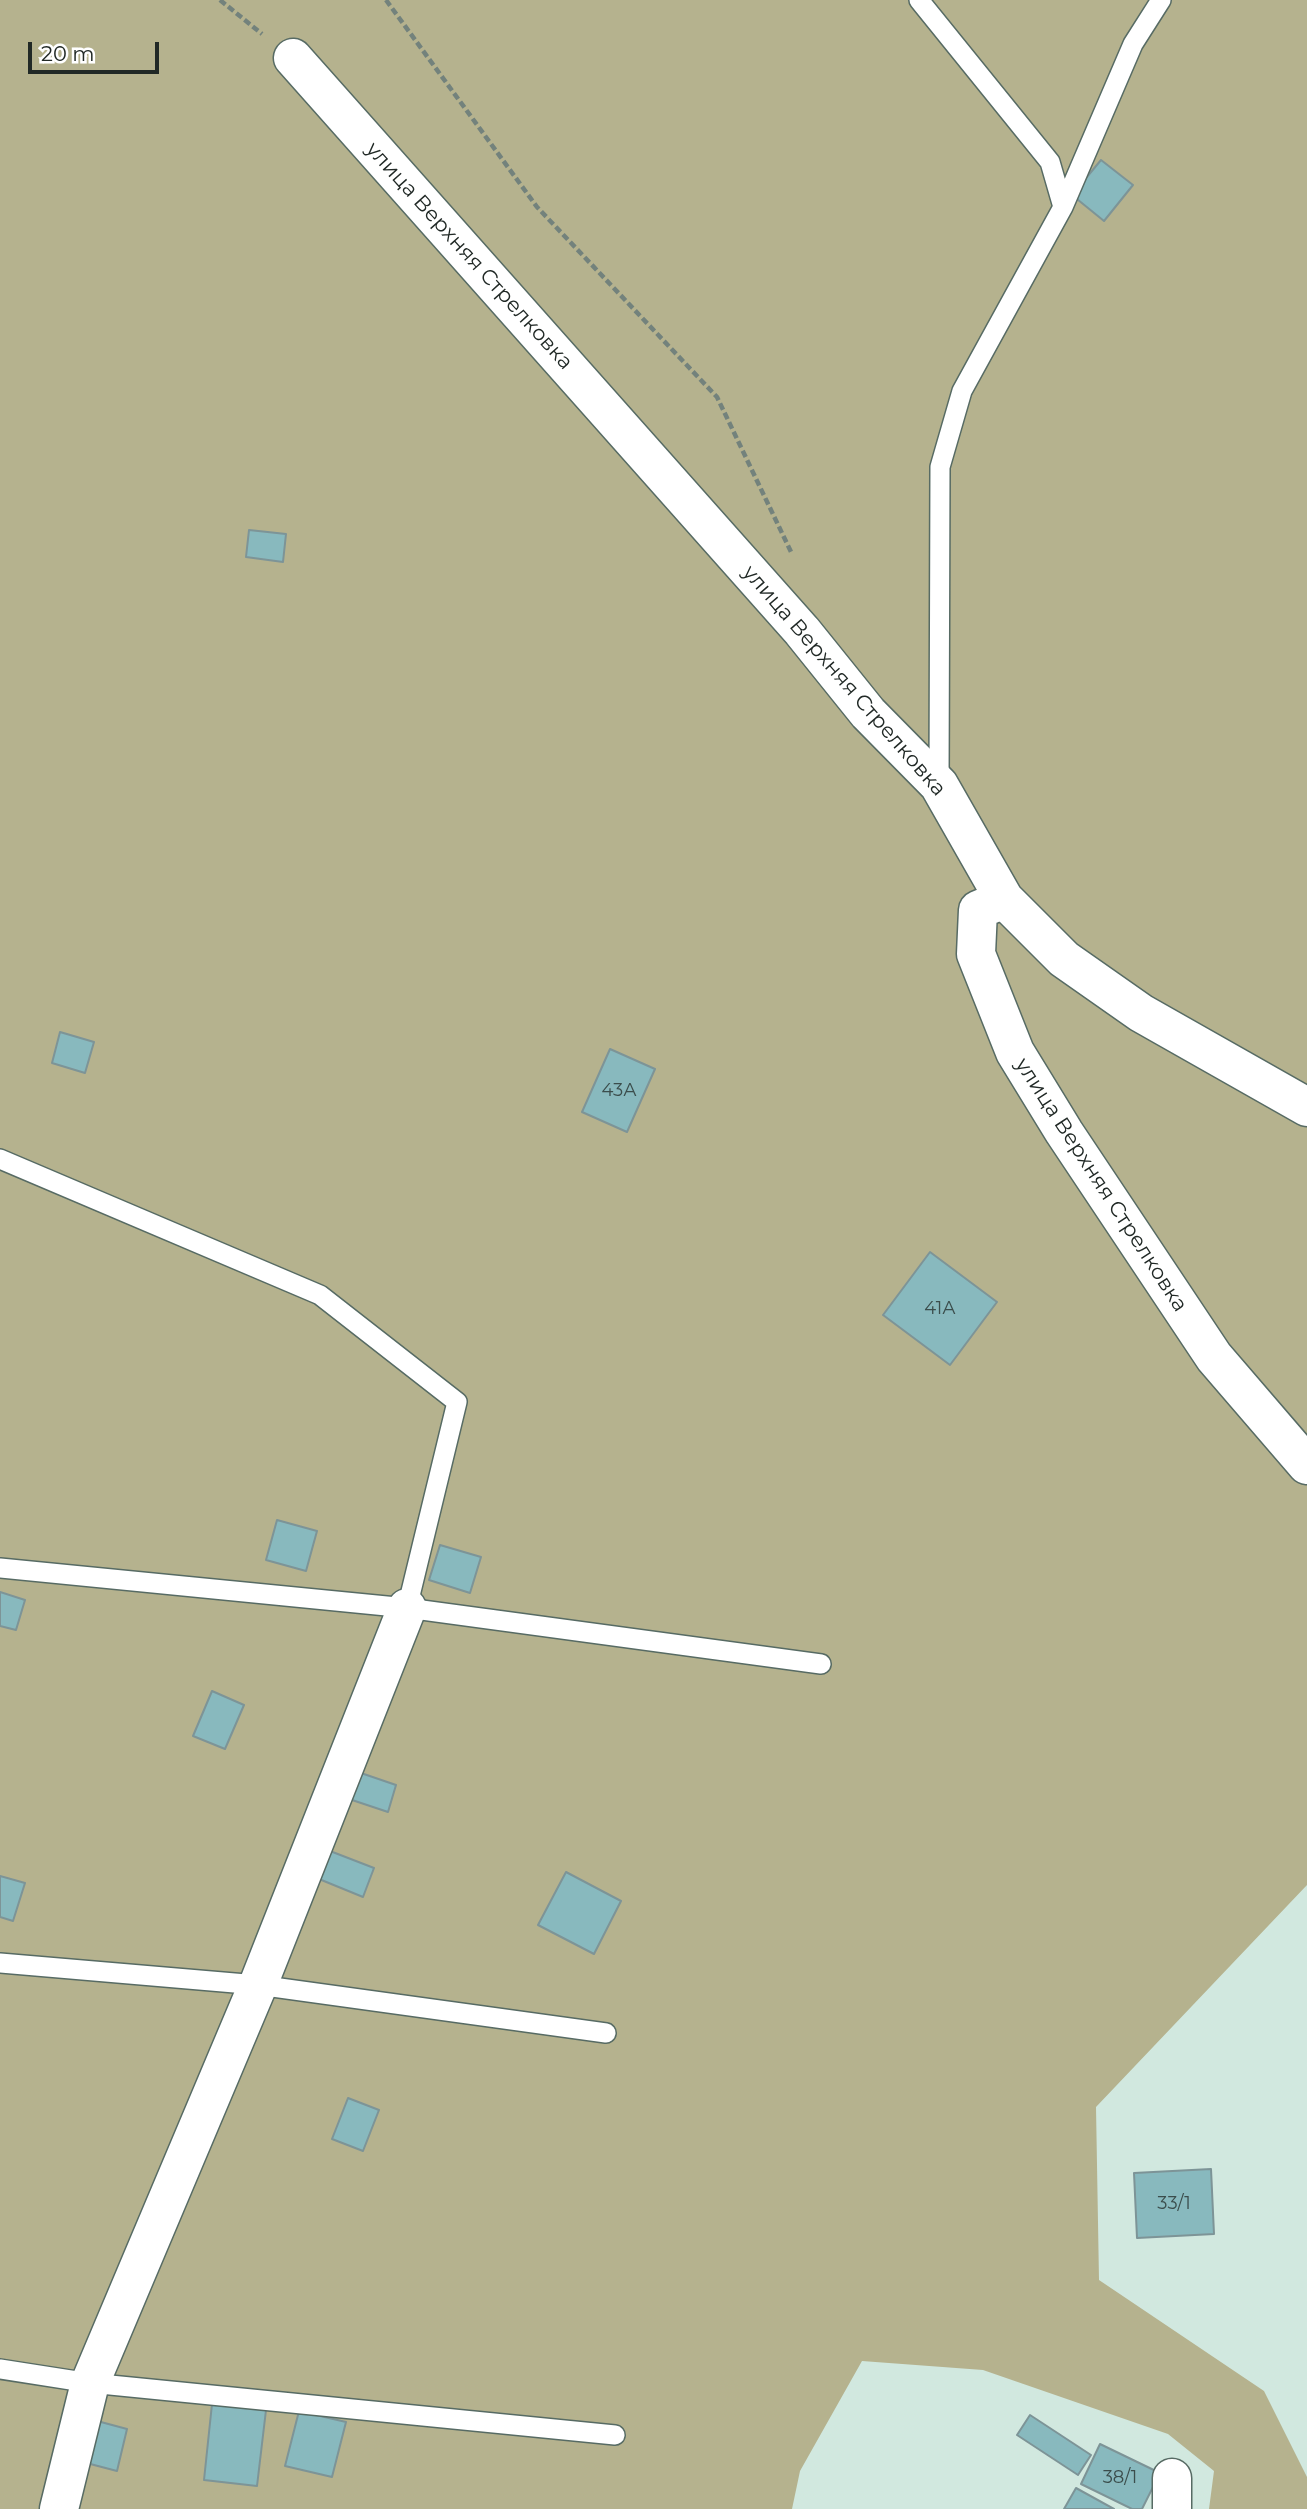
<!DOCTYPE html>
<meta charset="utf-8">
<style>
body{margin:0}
#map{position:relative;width:1307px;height:2509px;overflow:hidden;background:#d1e8df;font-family:Montserrat,sans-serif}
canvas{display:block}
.scale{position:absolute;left:28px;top:42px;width:131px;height:32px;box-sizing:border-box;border:4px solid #212926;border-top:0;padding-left:9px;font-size:21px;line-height:24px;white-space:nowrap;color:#212926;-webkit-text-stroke:5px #fff;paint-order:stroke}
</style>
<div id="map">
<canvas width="1307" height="2509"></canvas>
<div class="scale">20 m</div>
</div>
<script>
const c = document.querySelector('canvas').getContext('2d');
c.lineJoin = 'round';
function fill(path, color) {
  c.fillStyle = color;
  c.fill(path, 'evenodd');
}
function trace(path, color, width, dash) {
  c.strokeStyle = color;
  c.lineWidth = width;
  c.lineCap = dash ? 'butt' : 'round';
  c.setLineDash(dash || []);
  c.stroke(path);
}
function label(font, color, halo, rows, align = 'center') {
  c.font = font + ' Montserrat,sans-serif';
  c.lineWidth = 7;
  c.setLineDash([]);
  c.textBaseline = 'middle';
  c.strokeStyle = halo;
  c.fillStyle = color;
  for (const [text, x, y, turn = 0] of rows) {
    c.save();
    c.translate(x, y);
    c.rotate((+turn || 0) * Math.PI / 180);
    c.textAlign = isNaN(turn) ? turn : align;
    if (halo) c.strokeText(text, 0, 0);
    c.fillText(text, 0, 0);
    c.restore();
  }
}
const green = new Path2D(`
 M0,0H1307V1885L1096,2107L1099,2280L1264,2391L1307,2477V2509H1209L1214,2471L1168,2434L983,2370L862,2361L800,2471L792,2509H0Z`);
const building = new Path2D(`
 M1101,160L1133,185L1104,221L1072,195Z
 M249,530L286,534L283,562L246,557Z
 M60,1032L94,1042L85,1073L52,1063Z
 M610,1049L655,1069L627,1132L582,1112Z
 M930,1252L997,1302L950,1365L883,1315Z
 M277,1520L317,1531L306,1571L266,1560Z
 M440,1545L481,1557L470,1593L429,1580Z
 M0,1592L25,1600L16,1630L0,1626Z
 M212,1691L244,1705L225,1749L193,1736Z
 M358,1772L396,1785L388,1812L349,1799Z
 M330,1851L374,1868L363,1897L319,1879Z
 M566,1872L621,1901L594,1954L538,1925Z
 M0,1876L25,1883L13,1921L0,1917Z
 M348,2098L379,2110L363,2151L332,2139Z
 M1211,2169L1214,2234L1137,2238L1134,2173Z
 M212,2404L266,2410L257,2486L204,2480Z
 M299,2411L346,2422L332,2477L285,2466Z
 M1030,2415L1091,2455L1078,2475L1017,2435Z
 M86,2418L127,2429L117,2471L75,2460Z
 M1100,2444L1160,2473L1142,2509H1132L1081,2484Z
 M1076,2488L1114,2509H1064Z`);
const path = new Path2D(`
 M220,0L262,34
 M386,0L537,207L717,397L792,554`);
const lane = new Path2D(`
 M919,0L1050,162L1063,207
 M939,784L940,467L962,391L1063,207L1133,44L1161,0
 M0,1159L320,1295L457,1402L407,1608
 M0,1568L407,1608L821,1664
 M0,1963L258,1985L606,2033
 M0,2369L90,2383L615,2435`);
const street = new Path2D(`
 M293,58L802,631L868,713L939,785L1004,899L978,910L976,954L1015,1052L1064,1132L1214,1357L1307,1465
 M1004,899L1064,959L1141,1013L1307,1107
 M59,2509L90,2383L258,1985L407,1608
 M1172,2509V2478`);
const numberNames = [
 ["43А",619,1091],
 ["41А",940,1309],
 ["33/1",1174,2204],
 ["38/1",1120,2478]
];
const streetNames = [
 ["улица Верхняя Стрелковка",469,256,48],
 ["улица Верхняя Стрелковка",844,681,49],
 ["улица Верхняя Стрелковка",1101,1185,57]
];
fill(green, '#b5b28e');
fill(building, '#88b9be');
trace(building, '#7d9497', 2);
trace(lane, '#576b64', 22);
trace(street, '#576b64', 41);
trace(path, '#73827c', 4.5, [7, 3.5]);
trace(lane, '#fff', 19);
trace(street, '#fff', 38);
label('18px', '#3b4d4c', null, numberNames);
label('21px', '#212926', '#fff', streetNames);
</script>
